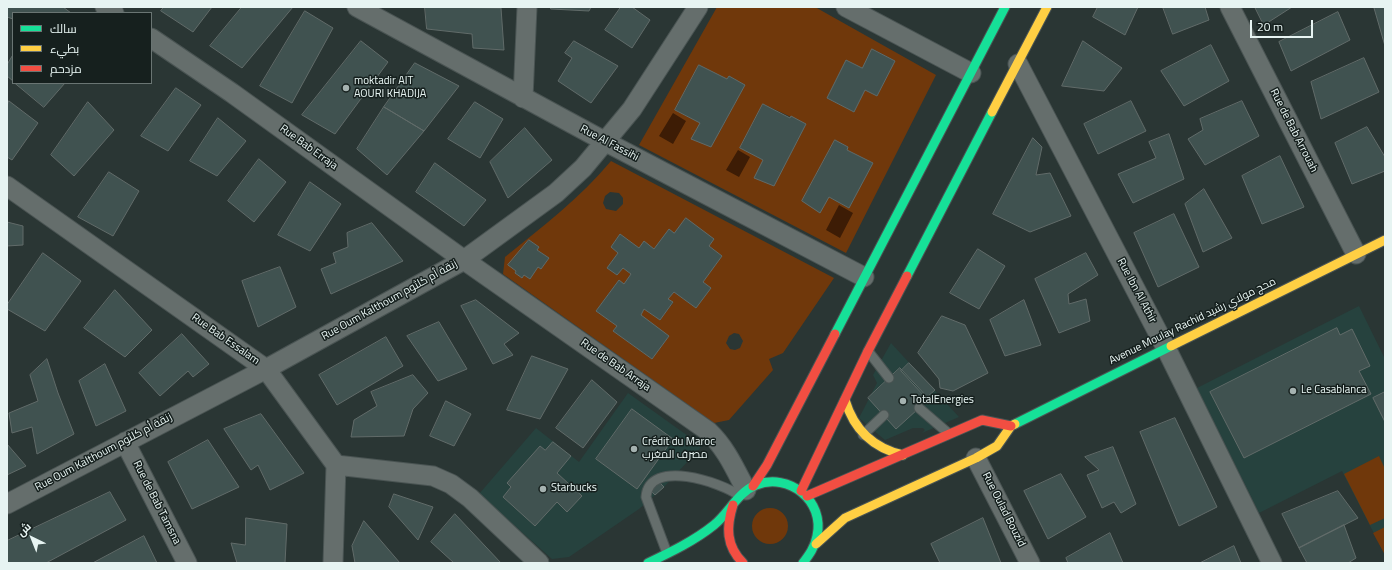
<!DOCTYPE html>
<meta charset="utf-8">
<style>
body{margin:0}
#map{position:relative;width:1392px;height:570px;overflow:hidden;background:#2a3634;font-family:Georgia,Cairo,serif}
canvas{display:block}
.frame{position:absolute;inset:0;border:8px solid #e7f4f2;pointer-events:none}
.legend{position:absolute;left:12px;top:12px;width:140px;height:72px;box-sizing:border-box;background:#16201e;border:1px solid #6a7573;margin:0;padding:5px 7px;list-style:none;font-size:12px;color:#e7f4f2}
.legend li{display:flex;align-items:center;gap:8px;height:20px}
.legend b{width:20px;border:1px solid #6a7573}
.north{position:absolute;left:12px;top:518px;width:40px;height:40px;-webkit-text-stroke:3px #16201e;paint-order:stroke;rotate:317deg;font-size:11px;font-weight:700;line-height:16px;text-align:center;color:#e7f4f2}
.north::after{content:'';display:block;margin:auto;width:14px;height:18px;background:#e7f4f2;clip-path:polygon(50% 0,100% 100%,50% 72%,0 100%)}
.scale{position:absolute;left:1250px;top:20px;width:63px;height:18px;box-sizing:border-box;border:2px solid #e7f4f2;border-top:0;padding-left:5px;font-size:12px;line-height:14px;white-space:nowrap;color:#e7f4f2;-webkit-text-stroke:3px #16201e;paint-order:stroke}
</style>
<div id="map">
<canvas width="1392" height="570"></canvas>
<div class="frame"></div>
<ul class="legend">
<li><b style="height:5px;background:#16e098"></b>سالك</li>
<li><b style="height:5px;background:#ffcf43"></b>بطيء</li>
<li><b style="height:5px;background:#f24e42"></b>مزدحم</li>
</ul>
<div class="north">ش</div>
<div class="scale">20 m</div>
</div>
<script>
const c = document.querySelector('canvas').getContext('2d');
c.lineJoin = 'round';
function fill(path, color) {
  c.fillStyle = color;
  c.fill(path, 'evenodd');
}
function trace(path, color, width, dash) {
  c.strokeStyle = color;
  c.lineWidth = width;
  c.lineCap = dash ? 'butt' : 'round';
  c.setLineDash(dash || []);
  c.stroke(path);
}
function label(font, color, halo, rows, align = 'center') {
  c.font = font + ' Georgia,Cairo,serif';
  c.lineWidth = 3;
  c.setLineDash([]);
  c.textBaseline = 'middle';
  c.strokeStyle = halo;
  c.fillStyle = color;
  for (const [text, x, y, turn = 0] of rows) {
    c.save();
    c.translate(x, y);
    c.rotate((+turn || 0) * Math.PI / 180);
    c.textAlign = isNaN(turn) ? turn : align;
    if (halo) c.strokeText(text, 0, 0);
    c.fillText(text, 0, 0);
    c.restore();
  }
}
const built = new Path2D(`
 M1359,306L1385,359V555L1342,471L1259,513L1197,388Z
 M891,343L959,417L922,433L925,430L923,428H913L885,440L859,418L877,383L873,375Z
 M628,393L702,446L664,487L639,509L569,557L552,559L479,494L536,428L579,462Z`);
const green = new Path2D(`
 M717,7H815L936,75L846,253L639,145ZM873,49L895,61L877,96L865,90L854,112L827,98L846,60L862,68ZM699,65L727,79L729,76L745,85L719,133L675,110ZM763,104L806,124L782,170L740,148ZM835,140L848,147L847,150L873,163L849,208L810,187Z
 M611,161L834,278L783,353L769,359L773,370L729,420L714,423L503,274L505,257C542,227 580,198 611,161ZM610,192L619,193L623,198V204L616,211L606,209L603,203L605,196ZM669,229L674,233L709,246L722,256L703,282L711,288L696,308L674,292L668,299L673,303L660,320L644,309L641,315L669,336L652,359L613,331L617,326L596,311L618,281L624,284L631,274L623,268L617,275L607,268L618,253L611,247L620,234L639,248L644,242L654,249ZM528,240L539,247L537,250L549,258L541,269L538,267L530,279L524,275L522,278L515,273L516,271L509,265ZM734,333L739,334L743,341L740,348L735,350L730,349L726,343L729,336Z
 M1379,456L1385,469V518L1370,525L1344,474Z
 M752 526a18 18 0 1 1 36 0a18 18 0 1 1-36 0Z
 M1385,527V555L1373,533Z`);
const water = new Path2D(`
 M673,113L686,121L673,144L659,136Z
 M738,150L750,157L739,177L726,170Z
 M839,205L853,213L840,238L826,230Z`);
const building = new Path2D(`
 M7,7H63L71,13H13V19L7,17Z
 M164,7H212L193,32L161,11Z
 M242,7H293L242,68L210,46Z
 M425,7L501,8L504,50L473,48L472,34L427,29Z
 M551,7H591L589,11L551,9Z
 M621,7H632L650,20L632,48L605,30Z
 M1098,7H1138L1125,35L1093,17Z
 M1163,7H1205L1209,20L1173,34Z
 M1255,7H1292L1264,25Z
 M1385,7V46L1374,8Z
 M305,11L333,28L292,103L260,86Z
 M1338,12L1350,40L1291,71L1279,42Z
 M361,41L388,62L335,134L302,115Z
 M574,41L618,66L591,103L558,81L572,58L565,53Z
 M1083,41L1122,68L1104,91L1062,86Z
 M1211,45L1229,81L1184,106L1161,71Z
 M872,49L895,61L877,96L865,90L854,112L827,98L846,60L862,68Z
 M13,55V81L7,76V65Z
 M1364,58L1379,92L1321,119L1311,82Z
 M415,63L459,86L424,131L384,107Z
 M699,65L727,79L729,76L745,85L711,147L691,139L700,123L675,110Z
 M15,83H65L44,107Z
 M176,88L201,105L168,151L141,136Z
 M9,101L38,123L12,160L7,157V106Z
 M1131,101L1146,131L1098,154L1084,124Z
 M1242,101L1259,136L1205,165L1188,139L1203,130L1200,119Z
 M88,102L114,130L74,176L51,155Z
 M475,102L503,119L480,158L448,139Z
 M763,104L790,118L791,116L806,124L774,186L754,178L763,160L740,148Z
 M384,107L424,131L387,175L357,149Z
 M218,118L246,141L217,176L190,161Z
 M1367,127L1385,157V171L1352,184L1335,143Z
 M525,128L552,160L508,198L490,162Z
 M1169,134L1184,179L1133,203L1118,174L1156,158L1149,142Z
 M1033,138L1042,147L1036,175L1050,173L1071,216L1030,232L993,214Z
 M835,140L848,147L847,150L873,163L849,208L829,197L820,213L802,201Z
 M1280,156L1304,207L1262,224L1242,176Z
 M259,159L286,182L254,222L228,201Z
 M435,163L486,200L464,226L416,192Z
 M109,172L139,191L113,236L78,217Z
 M310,182L341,204L310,251L278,235Z
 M1204,189L1232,238L1203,252L1185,204Z
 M1174,214L1199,267L1158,287L1134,233Z
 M686,218L714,239L709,246L722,256L703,282L711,288L696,308L674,292L668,299L673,302L660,320L644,309L641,315L669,336L652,359L613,331L617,326L596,311L619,280L624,284L631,274L623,268L617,275L607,268L618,253L611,247L620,234L639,248L644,241L654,249L669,229L674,233Z
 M7,222L23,226V245L7,246Z
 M372,223L403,261L331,294L321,269L336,263L333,253L348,247L347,233Z
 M529,240L539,247L537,250L549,258L541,269L538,267L530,279L524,275L522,278L515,273L516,271L508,265Z
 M978,249L1005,266L979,309L950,293Z
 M43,253L81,281L45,331L7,309V305Z
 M1086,253L1098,275L1068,294L1069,304L1086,299L1090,321L1059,333L1035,279Z
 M280,267L296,307L258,327L242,281Z
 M115,290L152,330L125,357L84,328Z
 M476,300L519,333L504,344L513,355L493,364L461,306Z
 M1024,300L1041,345L1005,356L990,320Z
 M942,316L965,325L988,373L953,391L940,388L939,379L918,353Z
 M439,322L467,369L438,381L407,336Z
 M1337,328L1340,335L1352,329L1370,366L1359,371L1371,394L1244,458L1210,392Z
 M182,334L209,364L193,377L188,371L160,396L139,373Z
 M386,337L403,366L337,405L319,375Z
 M532,356L568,369L540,419L507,410Z
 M47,359L58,393L74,434L37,454L32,427L12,433L9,413L38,401L30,375Z
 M909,363L935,390L926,398L901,371Z
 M105,364L126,411L96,426L79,381Z
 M900,368L929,399L896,429L868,398Z
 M413,375L428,393L413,409L404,436L351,437L354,420L377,406L371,392Z
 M592,380L617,402L583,448L556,428Z
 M1385,392V422L1373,398Z
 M446,401L471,414L454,446L430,436Z
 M632,409L673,439L637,489L596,459Z
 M261,414L304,473L270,490L258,465L251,470L224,429Z
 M1175,418L1217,507L1179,526L1140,432Z
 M208,440L239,487L192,509L168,462Z
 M553,442L571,456L557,473L582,496L567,512L557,502L535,526L503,497L511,487L507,483L540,446L545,450Z
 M7,444L26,466L7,475Z
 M1113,447L1136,504L1121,513L1114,502L1102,508L1087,475L1099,470L1085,457Z
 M1061,474L1086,517L1048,539L1024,491Z
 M658,481L664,487L655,495L649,489Z
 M1338,491L1358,518L1299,548L1282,514Z
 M110,492L126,520L46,563H7V541Z
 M394,494L433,507L418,540L389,507Z
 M455,514L501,563H454L431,542Z
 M246,518L287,524L285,563H237L231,543L245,545Z
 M983,518L1001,563H940L931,544Z
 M364,521L400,563H355L352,546Z
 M1344,525L1356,558L1348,563H1307L1299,548Z
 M1110,533L1123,563H1068L1066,558Z
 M144,536L157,563H93Z
 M1234,546L1241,563H1200Z`);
const lane = new Path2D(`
 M868,351L889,378
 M919,408L948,433
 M863,435L884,415
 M667,553L646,497C649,458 721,482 740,496`);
const street = new Path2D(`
 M105,7L114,13
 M357,7L606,142L864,277
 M846,7L971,73
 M1230,7L1356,254
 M151,38L232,93L464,260L708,431C726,448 735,469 746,490
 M1018,64L1166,348L1272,563
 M523,98L527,7
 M7,186L266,369L336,465L333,563
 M125,442L187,563
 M976,458L1030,563
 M336,465L433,476L451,484L470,498L539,563
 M7,504L266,369L464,260L556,193L583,168L632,109L698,7`);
const fast = new Path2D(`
 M907,276L992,112
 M835,334L1005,7
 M1015,424L1171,346
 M648,563C671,552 694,541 714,525C729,513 738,492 756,485C789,472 825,501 817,536C815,547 809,555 803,563`);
const slow = new Path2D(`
 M992,112L1047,7
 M1171,346L1385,240
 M845,400C854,430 873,448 903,455
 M816,544L845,518L976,458L997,446L1011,426L1015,424`);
const jam = new Path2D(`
 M753,486L767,465L835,334
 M801,491L868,351L907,276
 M807,496L982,420L1011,426
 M733,505C726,527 726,546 743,563`);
const markers = [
 [346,88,4,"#a5b2b0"],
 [1293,391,4,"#a5b2b0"],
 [903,401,4,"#a5b2b0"],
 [634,449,4,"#a5b2b0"],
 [543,489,4,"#a5b2b0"]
];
const poiNames = [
 ["moktadir AIT",354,82],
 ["AOURI KHADIJA",354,95],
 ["Le Casablanca",1301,391],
 ["TotalEnergies",911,401],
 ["Crédit du Maroc",642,443],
 ["مصرف المغرب",642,456],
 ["Starbucks",551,489]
];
const streetNames = [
 ["Rue de Bab Arrouah",1293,131,63],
 ["Rue Al Fassihi",609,144,28],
 ["Rue Bab Erraja",308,148,36],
 ["Rue Ibn Al Athir",1136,291,62],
 ["Rue Oum Kalthoum زنقة أم كلثوم",390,301,-29],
 ["Avenue Moulay Rachid محج مولاي رشيد",1193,322,-26],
 ["Rue Bab Essalam",225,340,35],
 ["Rue de Bab Arraja",615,366,35],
 ["Rue Oum Kalthoum زنقة أم كلثوم",104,453,-28],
 ["Rue de Bab Tamsna",156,503,63],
 ["Rue Oulad Bouzid",1003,510,63]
];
fill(built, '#26423e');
fill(green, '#70380b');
fill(water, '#3d1c05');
fill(building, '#405250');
trace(building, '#616b69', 1);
trace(lane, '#4a5453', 11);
trace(street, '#4a5453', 21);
trace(fast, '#4a5453', 11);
trace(slow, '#4a5453', 11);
trace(jam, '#4a5453', 11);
trace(lane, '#656e6c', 9);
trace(street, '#656e6c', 19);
trace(fast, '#16e098', 9);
trace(slow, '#ffcf43', 9);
trace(jam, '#f24e42', 9);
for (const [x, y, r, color] of markers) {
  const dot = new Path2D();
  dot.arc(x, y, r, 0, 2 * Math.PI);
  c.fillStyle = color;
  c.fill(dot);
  trace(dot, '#16201e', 1.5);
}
label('11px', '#e7f4f2', '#16201e', poiNames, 'left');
label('11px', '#e7f4f2', '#16201e', streetNames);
</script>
